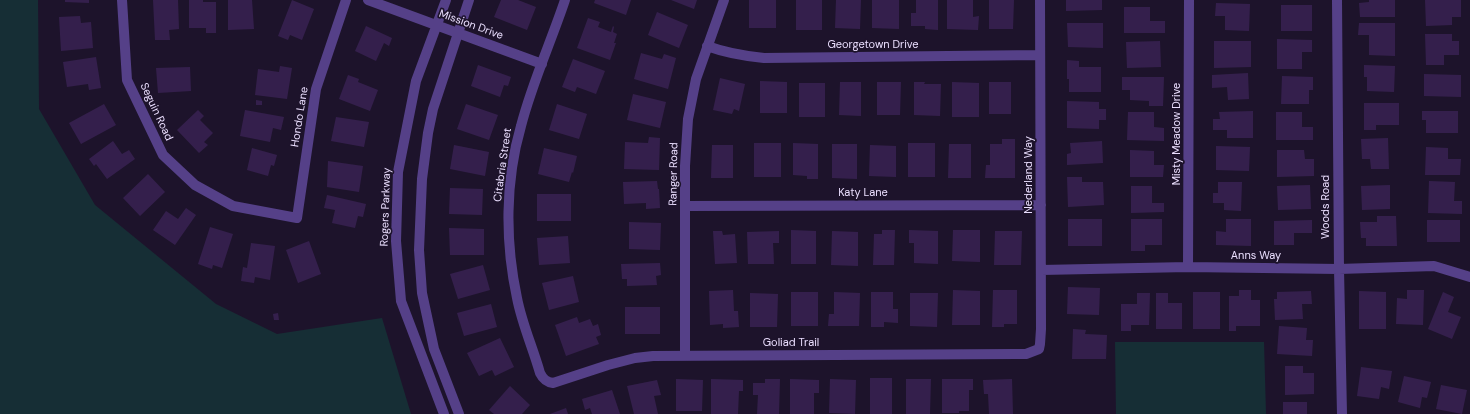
<!DOCTYPE html>
<style>
body{margin:0}
canvas{display:block;background:#1d132b}
</style>
<canvas width="1470" height="414"></canvas>
<script>
const c = document.querySelector('canvas').getContext('2d');
c.lineJoin = 'round';
function fill(path, color) {
  c.fillStyle = color;
  c.fill(path, 'evenodd');
}
function trace(path, color, width, dash) {
  c.strokeStyle = color;
  c.lineWidth = width;
  c.lineCap = dash ? 'butt' : 'round';
  c.setLineDash(dash || []);
  c.stroke(path);
}
function label(font, color, halo, rows, align = 'center') {
  c.font = font + ' "DM Sans",sans-serif';
  c.lineWidth = 3.5;
  c.setLineDash([]);
  c.textBaseline = 'middle';
  c.strokeStyle = halo;
  c.fillStyle = color;
  for (const [text, x, y, turn = 0] of rows) {
    c.save();
    c.translate(x, y);
    c.rotate((+turn || 0) * Math.PI / 180);
    c.textAlign = isNaN(turn) ? turn : align;
    if (halo) c.strokeText(text, 0, 0);
    c.fillText(text, 0, 0);
    c.restore();
  }
}
const green = new Path2D(`
 M0,0H38L39,109L95,205L216,304L277,334L382,318L411,414H0Z
 M1115,342H1264L1266,414H1116Z`);
const building = new Path2D(`
 M65,0H89V3L65,2Z
 M153,0H178L179,29L169,30L170,40H155Z
 M189,0H203V2H216V33H206V28H189Z
 M228,0H252L254,29L228,30Z
 M292,0L314,9L302,40L290,35L288,40L278,36Z
 M501,0H518L536,7L527,30L494,17Z
 M595,0H631L626,15L594,3Z
 M671,0H697L694,9Z
 M749,0H776V28H749Z
 M796,0H822V30H796Z
 M836,0H861L860,29L835,28Z
 M872,0H899V29L872,28Z
 M916,0H938V30L925,29V26H911V13H916Z
 M947,0H973V17L979,16L978,30L947,29Z
 M989,0H1014L1013,29H989Z
 M1066,0H1102V10L1066,11Z
 M1369,0H1395V17H1360L1359,3L1369,2Z
 M1425,0H1461V17H1452V25L1426,26Z
 M1216,3L1250,4L1249,31L1225,30V16H1215Z
 M1281,5H1312V31H1281Z
 M1124,7H1150V21H1165V33H1124Z
 M657,12L688,25L679,48L648,35Z
 M80,16L81,23L91,22L93,48L61,51L59,17Z
 M588,18L600,22L598,27L611,32L613,26L614,27L613,32L617,34L614,43H616L610,60L577,48Z
 M1067,23H1103V48L1068,47Z
 M1359,23H1395V56L1369,55V35H1358Z
 M366,26L392,38L389,46L384,43L376,61L355,51Z
 M1425,34H1452V41H1459V55H1444V65H1426Z
 M1277,39L1312,40V52H1302V69H1277Z
 M1160,41L1161,67L1127,68L1126,42Z
 M1214,41H1251V67L1214,68Z
 M641,53L662,59L664,54L676,58L668,89L634,79Z
 M96,57L101,88L89,90L88,84L67,87L63,62Z
 M573,59L605,71L596,94L577,87L575,92L562,87Z
 M1067,60L1079,61V67H1101V92H1069V79H1067Z
 M478,65L511,77L508,86L504,85L500,97L471,86Z
 M1364,65L1395,66L1394,92L1367,91V77H1364Z
 M280,66L292,68L287,99L255,95L258,69L279,72Z
 M190,67L191,91L158,93L156,68Z
 M1248,73L1249,99L1228,100L1227,87L1212,88V75Z
 M1424,74L1461,75V97L1424,96Z
 M348,75L359,79L358,82L378,90L370,111L339,99Z
 M1282,76L1313,77V90H1309V104H1281Z
 M1122,77H1164L1163,106H1149V101L1130,100V90H1122Z
 M720,78L745,84L739,111L734,109L732,114L713,110Z
 M760,81L787,82V113H760Z
 M840,82H861V116L839,115Z
 M877,82H901L900,115H877Z
 M914,82H925L924,84H941L940,116L914,115Z
 M952,82L979,83V117H952Z
 M989,82H1011V114H989Z
 M799,83H825V117H799Z
 M633,94L666,102L660,128L627,120Z
 M256,100L262,101V105H256Z
 M1067,101L1099,102V109H1106V120H1099V129L1067,128Z
 M1364,103H1399V125H1376V130H1364Z
 M104,104L116,125L81,144L69,123Z
 M466,104L498,115L489,140L457,129Z
 M557,104L587,114L579,139L549,130Z
 M198,110L204,116L200,120L213,133L204,142L208,145L199,153L177,130Z
 M245,110L284,117L281,130L273,128L270,142L240,136Z
 M1253,111V138H1227V130H1213V119H1220L1219,112Z
 M1422,111H1458V133H1426V120H1422Z
 M1128,112H1154V127L1164,128V141L1127,140Z
 M1276,112H1302V127H1313V140H1276Z
 M336,117L369,122L364,147L331,141Z
 M649,137L660,138L659,170L624,169L625,142L648,143Z
 M1388,138L1389,169H1371L1370,159H1362L1361,139Z
 M1002,139H1015V178H985L986,165H990V144H1002Z
 M113,141L122,154L129,150L135,159L107,179L96,164L94,166L89,159Z
 M1102,141L1103,163L1067,165V154L1071,153L1070,143Z
 M754,143H781V177H754Z
 M793,143L818,144V179H807V176L793,175Z
 M908,143H935V177H908Z
 M832,144H857V179L832,178Z
 M949,144H971V178H948Z
 M454,145L489,152L485,176L450,169Z
 M712,145H733V178H711Z
 M870,145L896,146V177L869,176Z
 M1216,146L1250,147L1249,171L1216,170Z
 M1426,147L1448,148V159H1461L1460,175H1425Z
 M252,148L277,155L274,166L271,165L268,176L247,170Z
 M544,148L577,156L573,173L572,172L569,182L538,174Z
 M1130,150L1154,151V165H1164L1163,177H1130Z
 M1277,150H1304L1305,159H1314V176L1277,177Z
 M328,161L363,166L359,192L327,187Z
 M148,174L165,192L140,216L123,198Z
 M1067,177H1082V182H1103L1104,205L1068,207Z
 M657,181L658,189H659L660,208L646,209V203L624,204L623,182Z
 M1429,181L1455,182L1454,201H1462V214L1428,213Z
 M1218,182H1242L1241,211L1224,210V203H1213V193H1218Z
 M1310,185L1311,209L1278,210L1277,186Z
 M1390,185V209L1362,210L1361,186Z
 M1131,186H1152V203H1164V212L1131,213Z
 M450,188L483,189L482,215L449,214Z
 M537,194H571V221H537Z
 M327,195L366,204L363,217L358,216L355,228L332,223L335,210L324,208Z
 M186,208L196,215L175,245L153,230L166,211L178,219Z
 M1377,216H1396L1397,246H1366V238H1361L1360,222H1377Z
 M1068,219H1102V246H1068Z
 M1131,219H1162V245H1145V251H1131Z
 M1226,219H1251V246L1216,245V231L1226,232Z
 M1312,220V233H1294V245H1274V221Z
 M1427,220H1460V242H1427Z
 M629,222L661,223L660,250L629,249Z
 M210,227L233,234L222,268L213,265L212,269L198,264Z
 M449,228L484,229V255H450Z
 M791,230L816,231V264H791Z
 M882,230H895L894,265H873L874,234H882Z
 M909,230L938,231V264L914,263V243H909Z
 M953,230H980V262L952,261Z
 M713,231H722L723,235L735,234L737,263L715,264Z
 M779,231V243H773L774,264H748L747,232Z
 M832,231L858,232V266L831,265Z
 M995,231H1022L1021,265H994Z
 M568,236L570,263L539,265L537,238Z
 M309,241L321,274L298,283L286,250Z
 M251,243L275,246L270,280L255,277L254,283L241,281L243,267L247,268Z
 M660,263L661,275L656,276L657,285L627,286V279H622L621,264Z
 M483,265L490,290L458,299L450,274Z
 M573,276L579,302L549,310L542,283Z
 M1068,287L1100,288L1099,315L1067,314Z
 M733,290L734,311H738L739,327L723,328V324L710,325L709,291Z
 M953,290L980,291V325H952Z
 M993,290H1017V324H1004V327H992Z
 M1239,290H1251V300H1260V326H1236V331H1229V296H1239Z
 M1407,290H1424L1423,325L1396,324L1397,298L1407,299Z
 M1311,291L1312,304H1302L1303,319L1275,320L1274,299H1277V292Z
 M1359,291L1386,292V329H1359Z
 M791,292H818V326H791Z
 M834,292L860,293L859,326H828L829,314H834Z
 M871,292H893V309H898V323L884,322V327H871Z
 M1193,292H1220V329H1193Z
 M1443,292L1454,297L1448,312L1461,317L1452,339L1428,329Z
 M750,293L778,294L777,327H750Z
 M910,293H938L937,327L910,326Z
 M1137,293H1150L1149,325H1131V331H1121V304H1137Z
 M1156,293H1168V303H1182V329H1156Z
 M491,304L497,327L464,336L457,313Z
 M625,307H660V334H625Z
 M278,313L279,320H274L273,314Z
 M577,317L579,323L590,319L593,326L598,324L601,335L596,337L599,344L566,356L555,325Z
 M1279,326L1307,328L1306,340H1313L1312,356L1277,354Z
 M1073,329L1086,330L1085,334L1107,335L1106,359H1072Z
 M500,338L514,367L495,376L492,370L479,376L467,353Z
 M1285,366H1303V373H1314V394L1285,395Z
 M1361,367L1392,371L1389,389L1381,387L1379,399L1357,396Z
 M1404,376L1431,382L1427,398L1422,397L1420,408L1398,402Z
 M870,378H892V414H870Z
 M676,379L703,380L702,411H676Z
 M711,379L743,380V391H739L738,414H711Z
 M765,379H780L779,414H757L758,395H753V383H765Z
 M790,379L819,380V393H814V414H790Z
 M830,379L856,380L855,414L829,413Z
 M906,379H931L930,414H906Z
 M942,379H973V390H969V411H959V413H942Z
 M1012,379L1013,414H989L988,394H984L983,380Z
 M657,380L661,395L654,396L658,414H634L627,386Z
 M1441,385L1467,390L1462,414L1436,409Z
 M510,386L530,405L522,414H494L489,410Z
 M612,390L620,414H592L590,408L585,410L582,399Z
 M1283,402H1307V414H1283Z
 M566,408L568,414H550Z`);
const minor = new Path2D(`
 M122,0L127,80L163,155L195,185L233,206L297,218L316,89L346,0
 M368,0L542,64
 M565,0C551,42 532,83 521,126C505,181 505,242 517,298C522,324 533,348 540,373C543,379 546,382 553,383L608,365L635,358L653,356L1016,354H1026L1039,349L1040,344L1041,329L1040,0
 M1337,0L1339,269L1342,414
 M707,46C726,53 744,56 764,58L1040,55
 M685,206L1041,205
 M1188,267L1189,0
 M1041,270L1188,267L1339,269L1434,266L1470,277
 M685,355V166L688,119L696,79L724,0
 M444,414L401,301L396,241L398,172L416,81L446,0
 M459,414L434,349L422,293L419,250L422,179L428,133L433,109L469,0`);
const streetNames = [
 ["Mission Drive",471,25,20],
 ["Georgetown Drive",873,45],
 ["Seguin Road",156,112,65],
 ["Hondo Lane",300,117,-81],
 ["Misty Meadow Drive",1177,134,-90],
 ["Citabria Street",503,165,-82],
 ["Ranger Road",674,174,-89],
 ["Nederland Way",1029,175,-90],
 ["Katy Lane",863,193],
 ["Rogers Parkway",386,207,-88],
 ["Woods Road",1326,207,-90],
 ["Anns Way",1256,256],
 ["Goliad Trail",791,343]
];
fill(green, '#162e35');
fill(building, '#341f4c');
trace(minor, '#554088', 10);
label('11px', '#eadefe', '#1d132b', streetNames);
</script>
